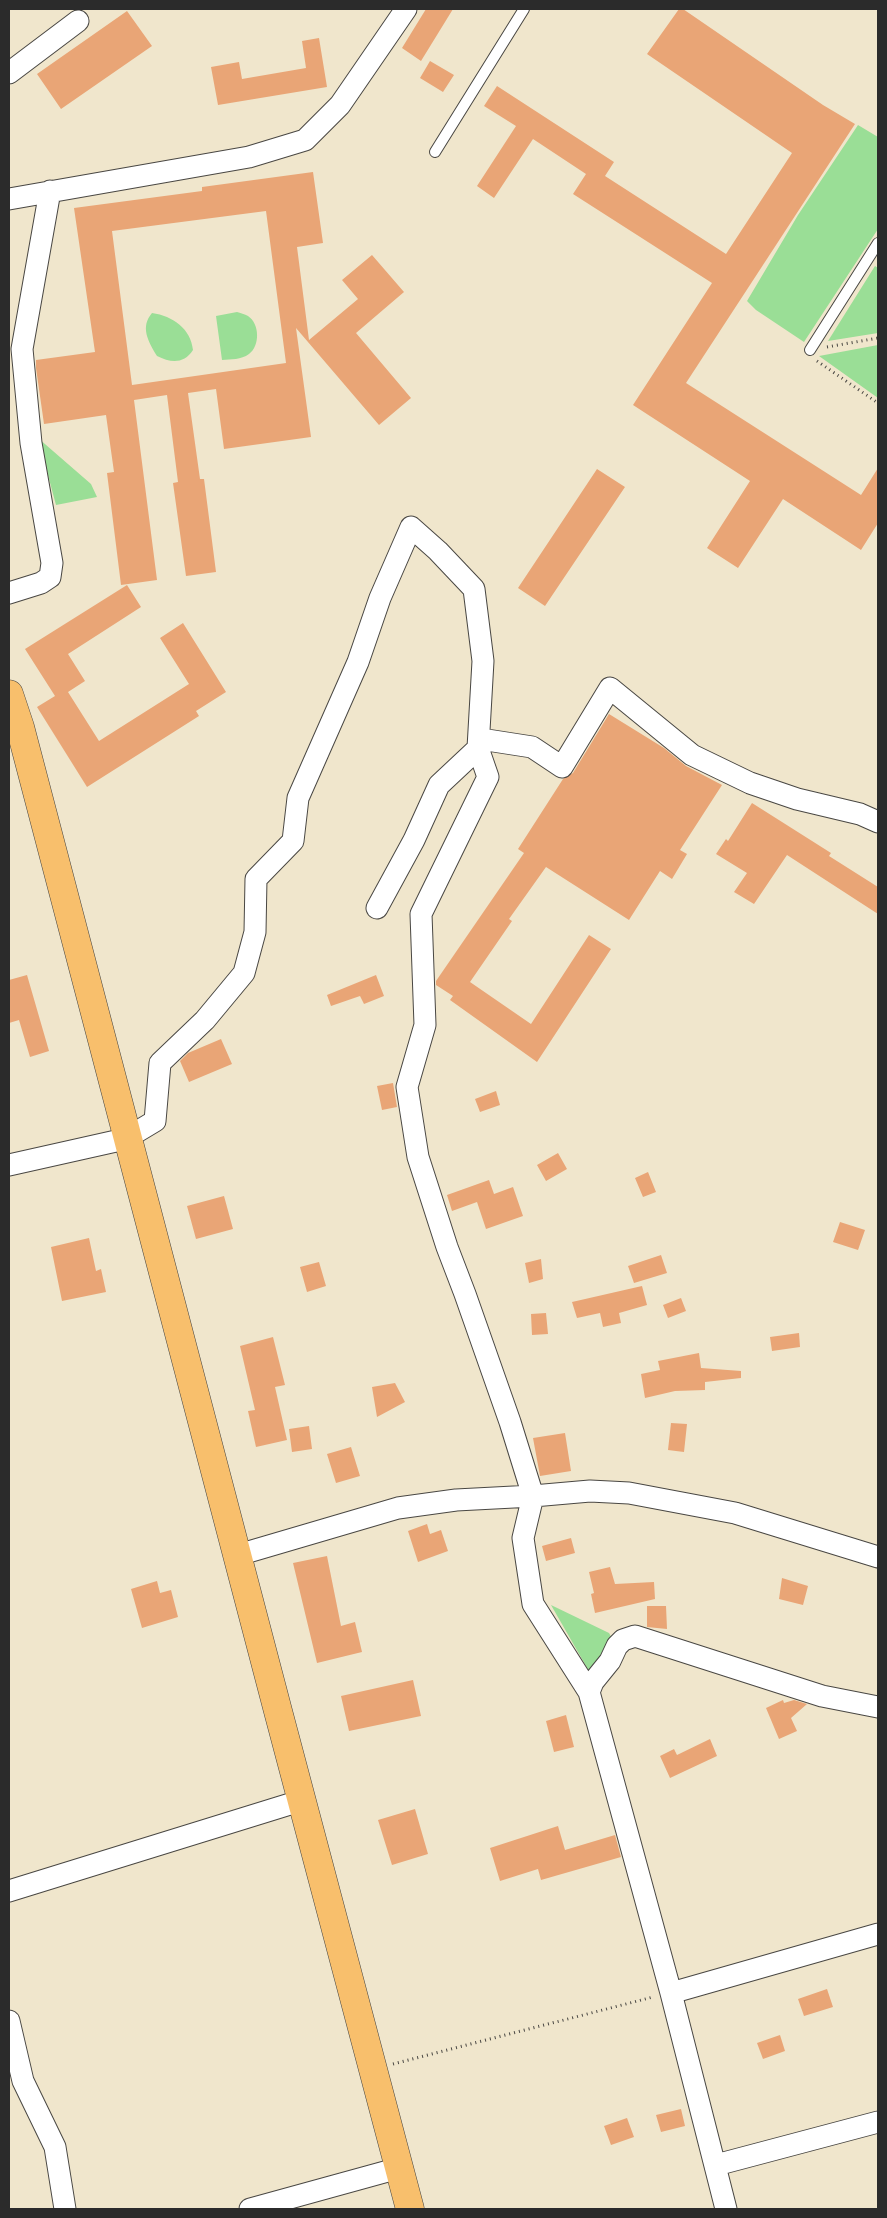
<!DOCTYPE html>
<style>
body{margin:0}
#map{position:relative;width:887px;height:2218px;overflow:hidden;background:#f0e6cc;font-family:"Old Standard TT",serif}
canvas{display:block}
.frame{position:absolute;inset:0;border:10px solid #2b2b2b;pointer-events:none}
</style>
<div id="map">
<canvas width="887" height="2218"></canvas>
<div class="frame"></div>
</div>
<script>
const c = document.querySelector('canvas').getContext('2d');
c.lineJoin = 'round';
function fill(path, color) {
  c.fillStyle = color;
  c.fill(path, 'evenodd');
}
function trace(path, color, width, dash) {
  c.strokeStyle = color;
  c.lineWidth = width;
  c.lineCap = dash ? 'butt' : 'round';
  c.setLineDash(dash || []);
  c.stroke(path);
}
const green = new Path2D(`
 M858,125L878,137V229L804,342L756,310L747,301L798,215Z
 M875,266L878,268V333L828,341Z
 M237,312C240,313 245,314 248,316C260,324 260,346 249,354C241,360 231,359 222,360L216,316Z
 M152,313C173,316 191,329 193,350C184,364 171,363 157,356C148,341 140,327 152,313Z
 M878,345V398L819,356Z
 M38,438L91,484L97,497L56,505Z
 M551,1605L609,1633L614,1642L590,1673Z`);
const building = new Path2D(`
 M426,9H453L421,61L402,48Z
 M679,9H683L823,105L855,124L686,383L861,495L878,468V523L861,550L783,499L738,568L707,548L750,481L633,405L712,283L573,194L586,174L533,139L494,198L477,186L516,126L484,106L497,86L614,162L605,176L726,254L792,153L647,54Z
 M127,11L152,46L61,109L37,74Z
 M319,38L327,87L218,105L211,67L239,62L242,79L306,68L302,41Z
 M430,61L454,75L443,92L420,78Z
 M313,172L323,243L297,247L309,340L358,299L342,280L372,255L404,292L356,333L411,398L379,425L296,328L311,437L224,449L216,389L188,393L200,479H204L216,572L186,576L173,483L178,482L167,395L134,400L157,580L121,585L107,473L114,472L106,415L44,424L36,368V360L95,352L74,208L202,191V187ZM266,211L286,363L132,385L112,231Z
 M597,469L625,487L545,606L518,588Z
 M127,585L141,607L68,654L85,681L68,692L99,741L189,684L160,638L183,623L226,692L196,711L199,716L87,787L37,707L55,696L25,649Z
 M609,714L664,748L686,766L722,785L680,850L687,854L672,879L660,871L629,920L546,867L509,919L512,921L470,982L531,1024L589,935L611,949L537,1062L450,1000L453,996L436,985V981L524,853L518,849L563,779L573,773Z
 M752,803L831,853L829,856L878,887V914L787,855L754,904L734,892L747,873L716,854L726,839L728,841Z
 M27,975L49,1051L30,1057L19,1020L9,1023V980Z
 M376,975L384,996L364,1004L360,996L331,1006L327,995Z
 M221,1039L232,1064L189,1082L180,1061L188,1053Z
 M393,1083L397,1107L382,1110L377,1086Z
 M496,1091L500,1105L480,1112L475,1099Z
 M558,1153L567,1169L546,1181L537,1165Z
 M648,1172L656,1192L643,1197L635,1178Z
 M489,1180L494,1194L513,1187L523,1216L486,1229L477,1202L452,1211L447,1195Z
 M224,1196L233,1229L196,1239L187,1206Z
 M840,1222L865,1230L858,1250L833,1242Z
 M89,1238L96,1271L101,1269L106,1292L62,1301L51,1247Z
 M661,1255L667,1273L634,1283L628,1266Z
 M541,1259L543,1279L529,1283L525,1263Z
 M319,1262L326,1286L307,1292L300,1267Z
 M642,1286L647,1305L619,1313L621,1323L603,1327L600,1313L577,1318L572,1302Z
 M681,1298L686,1311L668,1318L663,1305Z
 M546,1313L548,1334L532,1335L531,1314Z
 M799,1333L800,1347L772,1351L770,1337Z
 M273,1337L285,1385L275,1387L287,1440L256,1447L248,1411L255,1410L240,1346Z
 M699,1353L701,1368L741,1371V1378L705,1382V1390L675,1391L645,1398L641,1374L660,1370L658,1361Z
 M395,1383L405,1402L377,1417L372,1387Z
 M671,1423L687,1424L684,1452L668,1450Z
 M309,1426L312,1449L292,1452L289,1429Z
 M565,1433L571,1471L540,1476L533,1438Z
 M351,1447L360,1476L336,1483L327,1454Z
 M427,1524L430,1534L441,1530L448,1551L418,1562L408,1531Z
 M571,1538L575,1553L546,1561L542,1546Z
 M327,1556L341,1626L355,1622L362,1652L317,1663L293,1563Z
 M610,1567L615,1584L654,1582L655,1599L595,1613L591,1594L594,1593L589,1572Z
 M782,1578L808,1586L803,1605L779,1599Z
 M157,1581L160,1593L171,1590L178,1617L142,1628L131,1589Z
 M647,1606H666L667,1629L647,1627Z
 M413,1680L421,1716L349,1731L341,1696Z
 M783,1700L784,1703L794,1700L807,1704L791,1718L797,1731L779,1739L766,1708Z
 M566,1715L574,1747L554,1752L546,1721Z
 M710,1739L717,1756L670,1778L660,1756L674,1749L677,1755Z
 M415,1809L428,1854L392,1865L378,1820Z
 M558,1826L565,1850L615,1835L621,1857L541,1880L538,1869L500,1881L490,1848Z
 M827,1989L833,2007L804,2016L798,1999Z
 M780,2035L785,2051L763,2059L757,2043Z
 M681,2109L685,2126L661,2132L656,2115Z
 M627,2118L634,2137L611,2145L604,2126Z`);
const path = new Path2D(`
 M827,347L878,338
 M817,361L878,403
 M393,2064L653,1997`);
const lane = new Path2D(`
 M435,152L524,9
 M810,350L878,243`);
const street = new Path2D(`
 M9,73L78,21
 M9,199L249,157L305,140L340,105L406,9
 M9,593L41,583L50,577L52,563L31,443L22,349L50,191
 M377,908L414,840L439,785L487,740L532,747L562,767L610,688L692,755L750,783L797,799L860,814L878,822
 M9,1165L125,1139L155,1121L160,1063L205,1020L244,973L255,932L256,879L293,841L298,798L358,662L380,598L411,527L438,551L474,589L483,661L478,748L488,777L421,914L425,1025L407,1087L418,1157L447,1247L465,1294L510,1422L533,1496L523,1538L533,1604L589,1692L671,1993L726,2209
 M238,1555L398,1508L456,1500L533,1496L590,1491L629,1493L735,1513L878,1557
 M589,1692L593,1682L610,1661L617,1646L623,1640L635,1636L822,1696L878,1707
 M9,1891L303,1800
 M671,1993L878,1934
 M9,2021L23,2081L55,2147L65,2209
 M716,2165L878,2122
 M250,2209L399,2168`);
const primary = new Path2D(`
 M9,694L20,727C146,1222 280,1715 410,2209`);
fill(green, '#9ade96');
fill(building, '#e9a576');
trace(lane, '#494743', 12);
trace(street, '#494743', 23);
trace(primary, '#494743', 29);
trace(path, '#494743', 3, [1, 4]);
trace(lane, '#fff', 10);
trace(street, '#fff', 21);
trace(primary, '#f8bf6c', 28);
</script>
